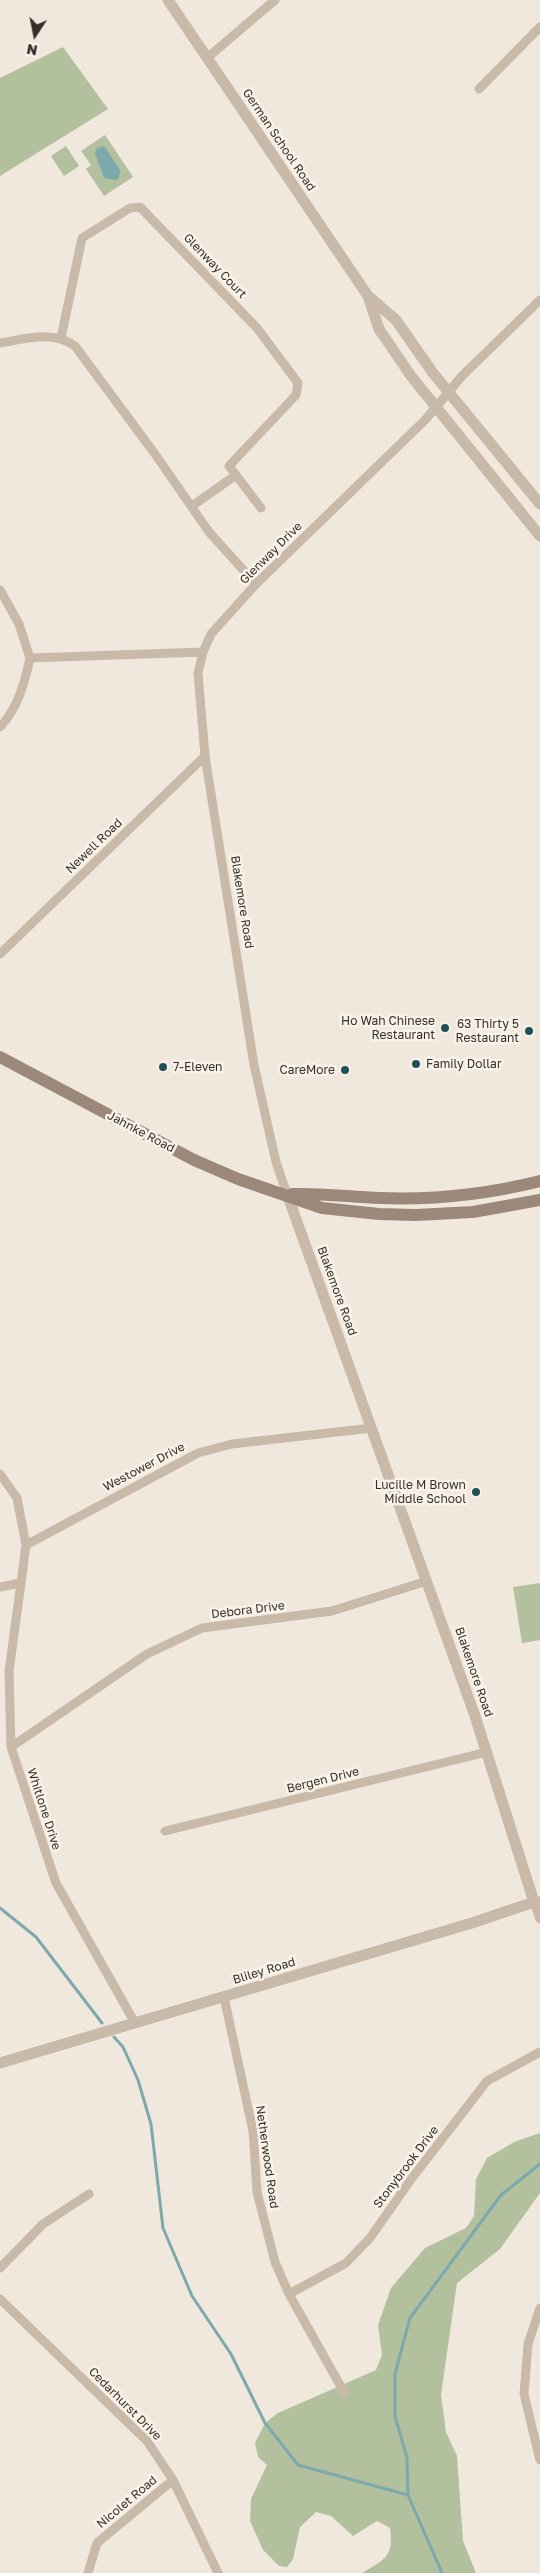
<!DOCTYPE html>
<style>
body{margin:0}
#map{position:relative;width:540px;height:2573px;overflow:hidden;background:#f1e8dd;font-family:"Golos Text",sans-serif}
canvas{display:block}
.north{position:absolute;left:10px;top:10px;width:50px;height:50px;-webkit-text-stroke:4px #f9f2e9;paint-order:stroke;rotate:191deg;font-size:14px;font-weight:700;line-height:20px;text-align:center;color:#362e29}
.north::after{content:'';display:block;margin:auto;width:18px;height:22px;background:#362e29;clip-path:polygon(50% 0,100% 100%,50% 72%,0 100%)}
</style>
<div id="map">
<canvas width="540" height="2573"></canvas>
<div class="north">N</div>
</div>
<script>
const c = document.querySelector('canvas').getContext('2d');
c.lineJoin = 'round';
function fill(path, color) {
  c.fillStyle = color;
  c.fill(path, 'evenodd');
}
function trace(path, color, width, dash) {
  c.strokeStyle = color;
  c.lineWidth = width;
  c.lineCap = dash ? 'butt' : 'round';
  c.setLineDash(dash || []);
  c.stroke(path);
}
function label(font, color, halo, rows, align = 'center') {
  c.font = font + ' "Golos Text",sans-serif';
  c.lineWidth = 5;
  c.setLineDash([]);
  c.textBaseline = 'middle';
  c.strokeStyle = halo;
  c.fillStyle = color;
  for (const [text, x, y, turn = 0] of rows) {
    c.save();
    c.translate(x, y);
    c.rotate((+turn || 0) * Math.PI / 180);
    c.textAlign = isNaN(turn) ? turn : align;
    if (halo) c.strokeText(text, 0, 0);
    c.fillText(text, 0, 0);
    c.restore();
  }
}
const green = new Path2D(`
 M63,47L108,109L0,176V78Z
 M105,135L133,177L104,196L86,169L91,165L81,151Z
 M66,146L79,166L64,176L51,156Z
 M540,1583V1640L522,1643L513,1587Z
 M540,2133V2193L500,2249L457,2283L441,2395L446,2432L457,2456L463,2541L476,2573H362C385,2559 394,2557 390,2528L377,2521L353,2536L331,2516L316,2512L300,2527L293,2559L287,2567L279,2566L263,2550L250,2521L251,2499L267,2465L258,2457L255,2443L265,2423L278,2413L376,2370L382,2355L378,2325L391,2288L425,2248L466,2228L474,2216L476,2179L487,2158L514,2142Z`);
const water = new Path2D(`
 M104,146L120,170L119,178L116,180L104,178L95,153L97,148Z`);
const stream = new Path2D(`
 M0,1908L36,1937L102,2023
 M114,2037L123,2047L138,2080L151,2124L163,2228L192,2296L231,2354L265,2423L298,2465L408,2495
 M442,2573L408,2495L407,2458L395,2416V2374L410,2318L501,2195L540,2164`);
const minor = new Path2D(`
 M207,58L275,0
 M479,89L540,27
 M61,338L82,238L130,208L140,207L257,328L298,383L296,395L229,466L261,508
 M0,343C25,339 52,330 75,346L155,454L209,532L256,584
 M192,506L236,475
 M0,590L19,624L30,658
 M203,652L198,673L205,756L254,1065L276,1162L287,1194
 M0,727C18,708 25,682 30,658L203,652L211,634L256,584L425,420L462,376L540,300
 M0,954L205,756
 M0,1474L17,1498L26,1545
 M21,1583L9,1671L11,1747L56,1883L135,2023
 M0,1587L21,1583L26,1545L198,1453L232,1444L372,1428
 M11,1747L147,1654L202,1628L332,1611L427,1581
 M165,1831L487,1752
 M540,1901L534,1902L540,1919
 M224,1997L253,2131L257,2192L275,2262L289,2294L345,2394
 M0,2268L43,2224L89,2194
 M289,2294L346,2263L370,2238L412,2178L487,2081L540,2052
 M0,2299L147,2441L173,2480L218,2573
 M540,2308L528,2344L524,2394L540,2460
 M88,2573L97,2543L173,2480`);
const tertiary = new Path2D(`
 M168,0L368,296L396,320L433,373L540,504
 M368,296L379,329L411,376L540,536
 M0,2063L472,1923L534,1902L475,1716L287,1194`);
const secondary = new Path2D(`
 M0,1057L194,1160L238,1179L322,1208L379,1214L416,1215L473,1212L540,1200
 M292,1194C323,1193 350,1197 380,1198C433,1200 488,1194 540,1181`);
const markers = [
 [445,1028,5,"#205156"],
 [529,1031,5,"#205156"],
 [416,1064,5,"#205156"],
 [163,1067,5,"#205156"],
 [345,1070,5,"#205156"],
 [476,1492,5,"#205156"]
];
const streetNames = [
 ["German School Road",279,140,56],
 ["Glenway Court",215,266,46],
 ["Glenway Drive",271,553,-45],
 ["Newell Road",94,846,-44],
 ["Blakemore Road",242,902,81],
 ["Jahnke Road",141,1132,28],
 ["Blakemore Road",337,1291,70],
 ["Westower Drive",144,1467,-28],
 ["Debora Drive",248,1610,-7],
 ["Blakemore Road",474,1672,71],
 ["Bergen Drive",323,1780,-14],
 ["Whitlone Drive",44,1809,72],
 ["Bliley Road",264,1971,-17],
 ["Netherwood Road",267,2157,82],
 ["Stonybrook Drive",406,2167,-53],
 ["Cedarhurst Drive",125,2404,45],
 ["Nicolet Road",127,2502,-40]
];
const poiNames = [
 ["Ho Wah Chinese",435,1021],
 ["Restaurant",435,1035],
 ["63 Thirty 5",519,1024],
 ["Restaurant",519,1038],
 ["Family Dollar",426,1064,"left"],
 ["7-Eleven",173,1067,"left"],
 ["CareMore",335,1070],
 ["Lucille M Brown",466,1485],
 ["Middle School",466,1499]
];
fill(green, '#b3c09e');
fill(water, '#7da9ad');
trace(stream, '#7da9ad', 3);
trace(minor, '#c9b9a9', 9);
trace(tertiary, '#c9b9a9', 11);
trace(secondary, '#9c887b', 12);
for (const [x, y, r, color] of markers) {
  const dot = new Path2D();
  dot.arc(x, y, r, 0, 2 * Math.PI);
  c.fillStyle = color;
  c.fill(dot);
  trace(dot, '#f9f2e9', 2);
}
label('12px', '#362e29', '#f9f2e9', streetNames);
label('12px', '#362e29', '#f9f2e9', poiNames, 'right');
</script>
